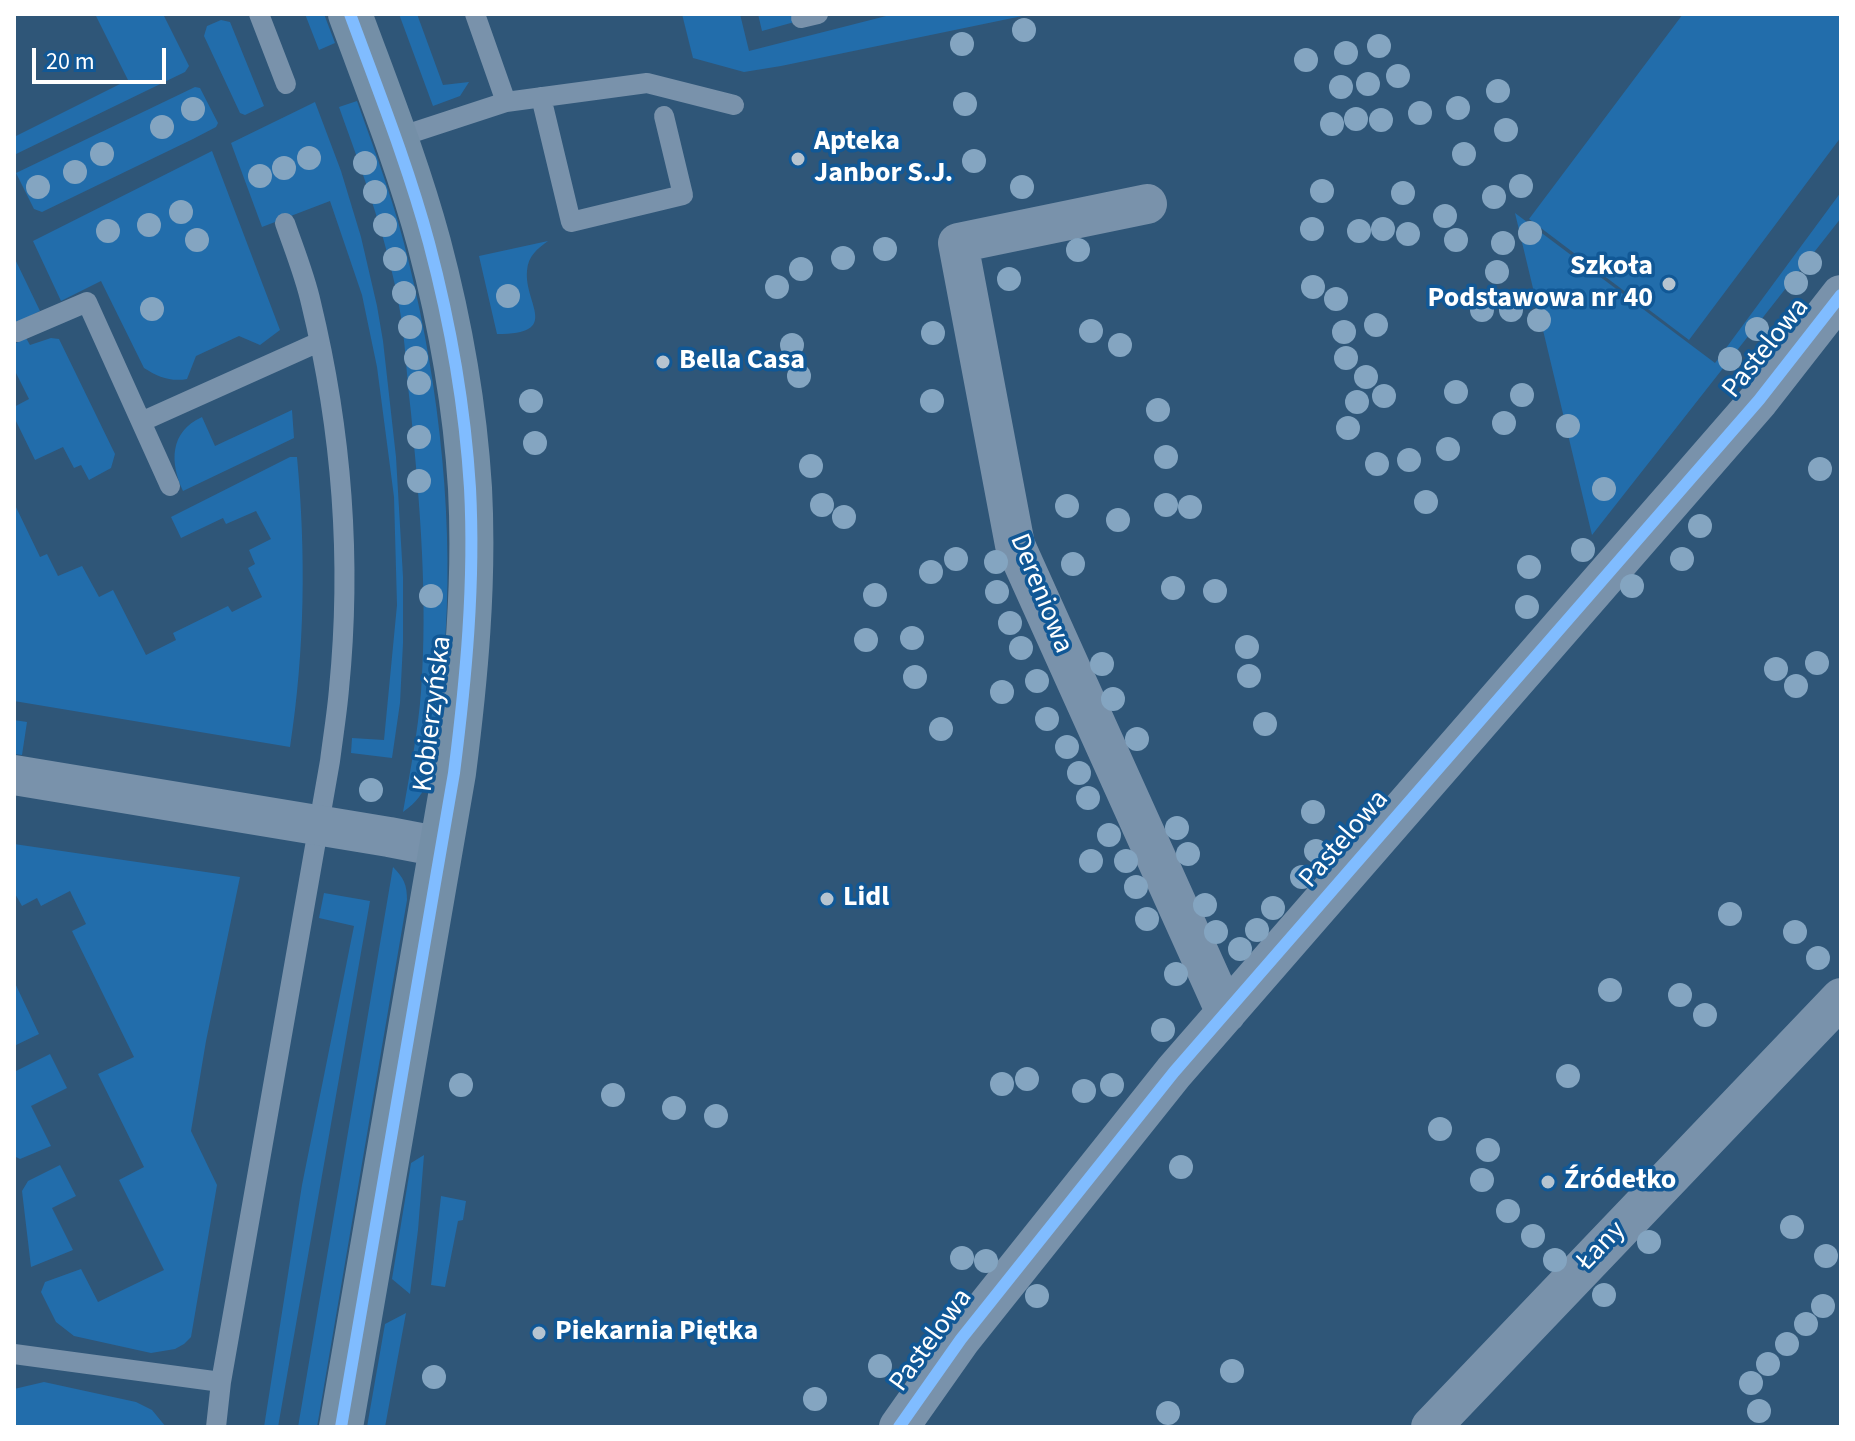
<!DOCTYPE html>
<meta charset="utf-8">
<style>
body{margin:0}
#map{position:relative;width:1855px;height:1441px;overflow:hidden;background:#2f5678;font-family:"Source Sans 3",sans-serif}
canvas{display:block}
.frame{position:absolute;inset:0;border:16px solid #fff;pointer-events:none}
.scale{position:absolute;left:32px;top:48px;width:134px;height:36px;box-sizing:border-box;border:4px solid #fff;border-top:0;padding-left:10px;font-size:24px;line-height:28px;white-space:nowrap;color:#fff;-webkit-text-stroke:6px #115896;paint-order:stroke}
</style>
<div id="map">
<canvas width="1855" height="1441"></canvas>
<div class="frame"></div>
<div class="scale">20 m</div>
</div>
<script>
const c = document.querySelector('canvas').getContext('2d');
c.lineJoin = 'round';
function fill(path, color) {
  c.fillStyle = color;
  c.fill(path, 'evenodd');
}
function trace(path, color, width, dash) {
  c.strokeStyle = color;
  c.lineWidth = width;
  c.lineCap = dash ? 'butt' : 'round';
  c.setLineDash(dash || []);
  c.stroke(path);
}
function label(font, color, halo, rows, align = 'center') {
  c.font = font + ' "Source Sans 3",sans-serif';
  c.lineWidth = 7;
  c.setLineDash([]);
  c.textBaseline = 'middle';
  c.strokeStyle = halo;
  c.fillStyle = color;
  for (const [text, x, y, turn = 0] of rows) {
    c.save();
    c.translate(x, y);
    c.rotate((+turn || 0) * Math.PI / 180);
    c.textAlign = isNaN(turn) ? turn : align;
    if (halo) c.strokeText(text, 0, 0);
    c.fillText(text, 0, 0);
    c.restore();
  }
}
const green = new Path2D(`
 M95,14H163L189,66L185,72L14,155V137L128,80Z
 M305,14H324L335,43L319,50Z
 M399,14H417L443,85L469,82L460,96L433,106Z
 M682,14H740L749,51L894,14H1032L781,66L744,72L693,58Z
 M758,14H796L798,21L762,31Z
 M1683,14H1841V137L1689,340L1529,219Z
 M221,20L230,22L264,106L245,115L240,113L204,36L207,26Z
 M195,87L200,88L218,123L216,127L193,139L42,212L34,209L16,173Z
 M357,101C376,154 396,208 409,263C440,389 455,528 444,657C441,697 434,738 428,778C423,794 417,802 403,812C410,772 418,732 421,692C428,599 420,506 411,413C407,383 406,353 402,323C391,249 364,177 339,107Z
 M315,102L341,171L361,237L377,306L383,341L396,457L403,577V643L400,703L392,758L351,753L352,738L384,740L397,605L394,497L377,367L362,295L330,201L262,227L231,143Z
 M212,151L280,330L260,345L239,336L196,356L187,379C171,382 158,377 144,368L101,281L61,301L33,241Z
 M1841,192V218L1592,535L1515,213L1715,363Z
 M548,241C537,249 528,256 527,271C524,304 562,334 497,334L479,256Z
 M14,257L40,311L14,324Z
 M26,338L30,345L51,338L59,339L115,454L111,468L89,480L81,465L74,468L63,447L35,460L14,417V407L29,399L14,369V344Z
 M292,410L294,438L183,491C170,463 169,432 202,417L215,446Z
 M290,457H297C306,553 305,651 290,747L14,701V503L40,557L47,554L58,576L82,566L99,597L113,590L146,655L176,640L173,633L228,606L232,612L262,597L248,568L255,564L249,550L271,539L256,511L226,524L223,518L181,538L171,517Z
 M14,720L27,722L22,755L14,754Z
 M14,844L240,877L206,1041L191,1131L217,1185L191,1337L184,1344L175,1349L151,1353L74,1336L56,1322L41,1292L45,1282L81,1269L98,1302L164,1270L119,1180L144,1167L98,1074L134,1057L72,931L86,924L70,891L41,906L37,898L22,906L14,892Z
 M393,867C404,878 407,885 407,900L317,1427H298Z
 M324,893L370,901L278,1427H264L302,1185L354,926L319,918Z
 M14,981L39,1034L14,1046Z
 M50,1054L67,1088L31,1106L51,1146L20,1159L14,1156V1072Z
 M424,1155L418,1230L410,1294L392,1279L411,1163Z
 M60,1165L76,1196L52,1208L73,1250L31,1267L22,1191L28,1181Z
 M441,1196L466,1201L463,1220L458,1221L445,1287L431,1285Z
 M406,1313L385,1427H367L385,1324Z
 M44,1382L136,1402L152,1410L166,1427H14V1389Z`);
const lane = new Path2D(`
 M259,14L286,84
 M475,14L506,102
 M801,18L818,14
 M541,97L571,222L683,195L664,116
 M396,138L506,102L647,83L734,105
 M17,332L87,302L170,486
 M143,421L319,342
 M14,1354L221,1382
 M216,1427L221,1382L330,761C333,737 337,713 339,689C352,558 342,431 311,303C305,276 294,249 285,223`);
const street = new Path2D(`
 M1147,204L958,243L1015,545L1226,1013
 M14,775L389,837L441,847
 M899,1427L961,1339L1174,1072L1759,400L1841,295
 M1431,1427L1841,998`);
const secondary = new Path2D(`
 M341,1427L454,773C466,679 475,583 470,488C465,408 450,322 429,243C408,165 378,90 350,14`);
const cycleway = new Path2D(`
 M341,1427L454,773C466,679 475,583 470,488C465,408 450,322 429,243C408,165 378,90 350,14
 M899,1427L961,1339L1174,1072L1759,400L1841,295`);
const trees = [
 [1024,30],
 [962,44],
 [1379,46],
 [1346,53],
 [1306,60],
 [1398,76],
 [1368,84],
 [1341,87],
 [1498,91],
 [965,104],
 [1458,108],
 [193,109],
 [1420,113],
 [1356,119],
 [1381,120],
 [1332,124],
 [162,127],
 [1506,130],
 [102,154],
 [1464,154],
 [309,158],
 [974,161],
 [365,163],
 [284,168],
 [75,172],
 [260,176],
 [1521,186],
 [38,187],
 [1022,187],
 [1322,191],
 [375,192],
 [1403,193],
 [1494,197],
 [181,212],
 [1445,216],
 [149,225],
 [385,225],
 [1312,229],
 [1383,229],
 [108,231],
 [1359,231],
 [1530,233],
 [1408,234],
 [197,240],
 [1456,240],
 [1503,243],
 [885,249],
 [1078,250],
 [843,258],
 [395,259],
 [1810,263],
 [801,269],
 [1497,272],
 [1009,279],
 [1796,283],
 [777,287],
 [1313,287],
 [404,293],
 [508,296],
 [1336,299],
 [152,309],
 [1482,310],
 [1511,310],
 [1539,320],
 [1376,325],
 [410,327],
 [1757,329],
 [1091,331],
 [1344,332],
 [933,333],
 [792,345],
 [1120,345],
 [416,358],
 [1346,358],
 [1730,359],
 [799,376],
 [1366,377],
 [419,383],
 [1456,392],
 [1522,395],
 [1384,396],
 [531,401],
 [932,401],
 [1357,402],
 [1158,410],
 [1504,423],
 [1568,426],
 [1348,428],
 [419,437],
 [535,443],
 [1448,449],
 [1166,457],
 [1409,460],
 [1377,464],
 [811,466],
 [1820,469],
 [419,481],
 [1604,489],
 [1426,502],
 [822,505],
 [1166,505],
 [1067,506],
 [1190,507],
 [844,517],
 [1118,520],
 [1700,526],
 [1583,550],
 [956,559],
 [1682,559],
 [996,562],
 [1073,564],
 [1529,567],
 [931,572],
 [1632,586],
 [1173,588],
 [1215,591],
 [997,592],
 [875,595],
 [431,596],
 [1527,607],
 [1010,623],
 [912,638],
 [866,640],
 [1247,647],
 [1021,648],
 [1817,663],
 [1102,664],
 [1776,669],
 [1249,676],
 [915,677],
 [1037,681],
 [1796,686],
 [1002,692],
 [1113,699],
 [1047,719],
 [1265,724],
 [941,729],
 [1137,739],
 [1067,747],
 [1079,773],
 [371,790],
 [1088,798],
 [1313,812],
 [1177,828],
 [1109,835],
 [1316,851],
 [1188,854],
 [1091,861],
 [1126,861],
 [1302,877],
 [1136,887],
 [1205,905],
 [1273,908],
 [1730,914],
 [1147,919],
 [1257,930],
 [1216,932],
 [1795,932],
 [1240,949],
 [1818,958],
 [1176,974],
 [1610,990],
 [1680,995],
 [1705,1015],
 [1163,1030],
 [1568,1076],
 [1027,1079],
 [1002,1084],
 [461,1085],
 [1112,1085],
 [1084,1091],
 [613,1095],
 [674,1108],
 [716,1116],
 [1440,1129],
 [1488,1150],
 [1181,1167],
 [1482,1180],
 [1508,1211],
 [1792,1227],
 [1533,1236],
 [1649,1242],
 [1826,1256],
 [962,1258],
 [1555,1260],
 [986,1261],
 [1604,1295],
 [1037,1296],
 [1823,1306],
 [1806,1324],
 [1787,1344],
 [1768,1364],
 [880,1366],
 [1232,1371],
 [434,1377],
 [1751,1383],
 [815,1399],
 [1759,1411],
 [1168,1413]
];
const markers = [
 [798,159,8,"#b6c4d0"],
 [1669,284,8,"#b6c4d0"],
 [663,362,8,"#b6c4d0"],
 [827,899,8,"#b6c4d0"],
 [1548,1182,8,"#b6c4d0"],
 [539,1333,8,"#b6c4d0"]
];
const poiNames = [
 ["Apteka",814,143],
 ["Janbor S.J.",814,175],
 ["Szkoła",1653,268,"right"],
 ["Podstawowa nr 40",1653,300,"right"],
 ["Bella Casa",679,362],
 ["Lidl",843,899],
 ["Źródełko",1564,1182],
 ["Piekarnia Piętka",555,1333]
];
const streetNames = [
 ["Pastelowa",1767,349,-51],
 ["Dereniowa",1040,594,68],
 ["Kobierzyńska",434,714,-83],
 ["Pastelowa",1345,840,-49],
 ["Łany",1602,1247,-46],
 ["Pastelowa",932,1341,-54]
];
fill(green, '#226dab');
trace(lane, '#7992ab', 20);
trace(street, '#7992ab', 40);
trace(secondary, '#748fa7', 44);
trace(cycleway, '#80bcff', 12);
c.fillStyle = '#84a5c1';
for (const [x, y] of trees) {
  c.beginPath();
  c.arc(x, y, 12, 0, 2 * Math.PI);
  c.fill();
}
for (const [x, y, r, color] of markers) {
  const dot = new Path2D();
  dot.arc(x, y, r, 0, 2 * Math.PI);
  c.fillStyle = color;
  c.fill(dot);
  trace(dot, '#115896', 3);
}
label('bold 28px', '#fff', '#115896', poiNames, 'left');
label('28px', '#fff', '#115896', streetNames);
</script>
